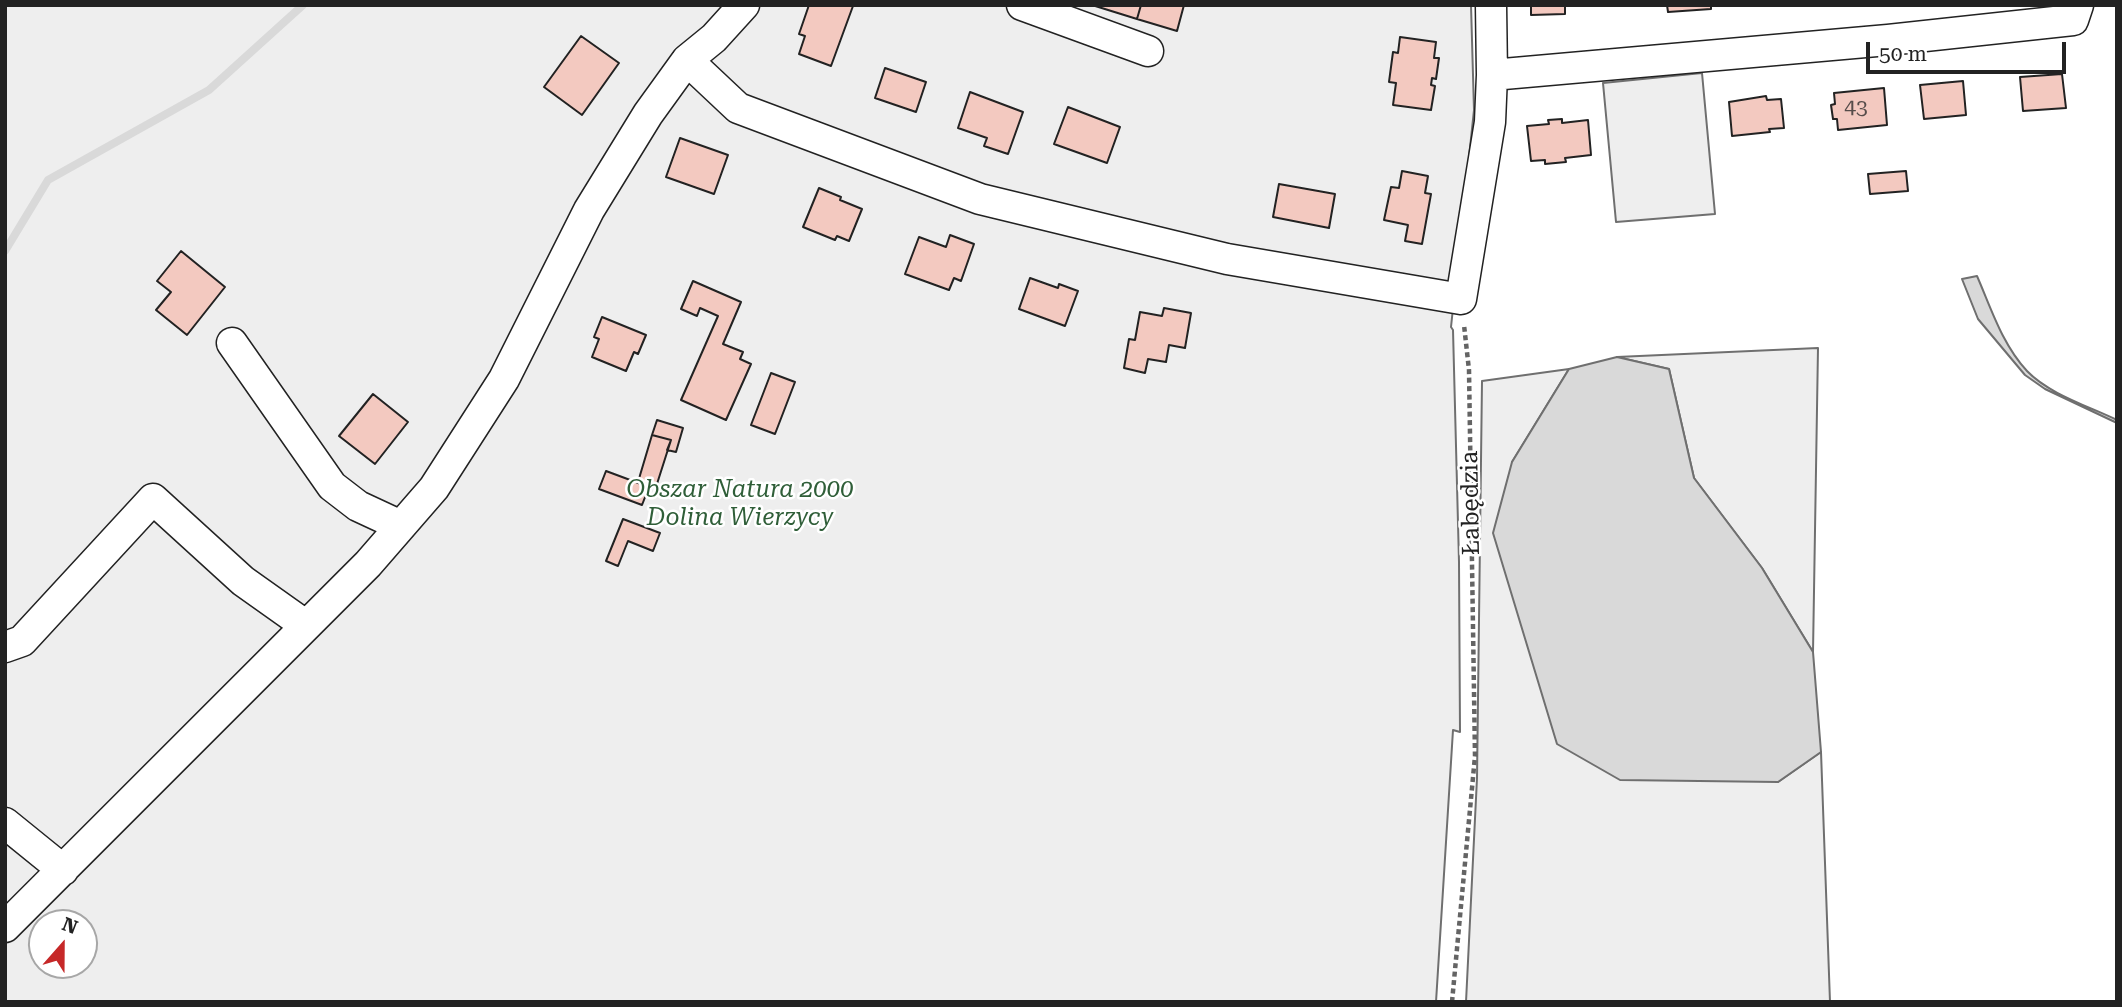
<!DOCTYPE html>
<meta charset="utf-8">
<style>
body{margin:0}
#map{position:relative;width:2122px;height:1007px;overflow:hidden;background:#fff;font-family:"Roboto Serif",serif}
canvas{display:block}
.frame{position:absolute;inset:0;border:7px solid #222;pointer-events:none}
.north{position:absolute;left:28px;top:909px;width:70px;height:70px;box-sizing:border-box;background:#fff;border:2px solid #a7a7a7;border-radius:50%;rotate:21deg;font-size:19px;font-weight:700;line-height:28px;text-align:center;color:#222}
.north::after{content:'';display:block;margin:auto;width:24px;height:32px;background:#c62828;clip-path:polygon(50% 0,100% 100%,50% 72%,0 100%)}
.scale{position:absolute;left:1866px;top:42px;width:200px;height:32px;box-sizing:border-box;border:4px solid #222;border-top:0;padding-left:9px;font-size:21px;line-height:24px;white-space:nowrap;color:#222;-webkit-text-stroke:5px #fff;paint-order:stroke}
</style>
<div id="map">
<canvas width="2122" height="1007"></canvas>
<div class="frame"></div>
<div class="north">N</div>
<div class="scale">50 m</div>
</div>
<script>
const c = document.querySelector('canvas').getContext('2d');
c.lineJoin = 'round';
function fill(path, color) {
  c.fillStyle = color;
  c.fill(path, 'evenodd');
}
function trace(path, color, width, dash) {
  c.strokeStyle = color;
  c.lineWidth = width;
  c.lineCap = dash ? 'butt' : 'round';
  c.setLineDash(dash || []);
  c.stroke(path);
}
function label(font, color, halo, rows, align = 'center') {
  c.font = font + ' "Roboto Serif",serif';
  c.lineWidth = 5;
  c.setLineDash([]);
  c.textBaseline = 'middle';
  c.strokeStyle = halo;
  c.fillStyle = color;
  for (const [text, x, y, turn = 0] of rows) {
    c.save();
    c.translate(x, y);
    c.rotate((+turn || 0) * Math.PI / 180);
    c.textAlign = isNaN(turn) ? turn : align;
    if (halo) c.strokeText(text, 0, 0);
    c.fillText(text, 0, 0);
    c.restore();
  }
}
const green = new Path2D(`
 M5,5H1471L1474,110L1451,327L1453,330L1459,562L1460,732L1453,730L1436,1002H5ZM42,923H84V965H42Z
 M1702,73L1715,214L1616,222L1603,83Z
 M1818,348L1813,652L1762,568L1694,478L1669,369L1617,357Z
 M1569,369L1512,462L1778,782L1821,752L1830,1002H1466L1477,778L1482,381Z`);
const water = new Path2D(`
 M1977,276C1991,308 2002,344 2027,371C2049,394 2088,406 2117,420V423L2045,389L2025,375L1978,319L1962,279Z
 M1617,357L1669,369L1694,478L1762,568L1813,652L1821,752L1778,782L1620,780L1557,744L1493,533L1512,462L1569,369Z`);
const stream = new Path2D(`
 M5,251L48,180L209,90L303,5`);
const building = new Path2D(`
 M809,5L853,6L831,66L799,54L805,36L799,34Z
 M1092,5H1141L1137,19Z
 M1141,5H1184L1177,31L1137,19Z
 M1531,5H1565V14L1531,15Z
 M1667,5H1711V9L1668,12Z
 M581,36L619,63L582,115L544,87Z
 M1400,37L1436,42L1434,58H1439L1436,79L1432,78L1431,85L1435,86L1431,110L1393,105L1396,83L1389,82L1393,52L1398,53Z
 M885,68L926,82L916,112L875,98Z
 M2062,74L2066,108L2023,111L2020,77Z
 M1963,81L1966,115L1924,119L1920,85Z
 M1884,88L1887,125L1838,130L1837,119H1833L1831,105L1835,104L1834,93Z
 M970,92L1023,112L1008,154L984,146L987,138L958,128Z
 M1766,96L1767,100L1781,99L1784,128L1769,129L1770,132L1732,136L1729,102Z
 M1068,107L1120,127L1107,163L1054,144Z
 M1562,119V123L1588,120L1591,155L1565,158L1566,162L1545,164V160L1531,161L1527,126L1549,124L1548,120Z
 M680,138L728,155L714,194L666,177Z
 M1402,171L1428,176L1425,193L1431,194L1422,244L1405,241L1408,225L1384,220L1391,187L1399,188Z
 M1906,171L1908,191L1870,194L1868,174Z
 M1279,184L1335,194L1329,228L1273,217Z
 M819,188L841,197L840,200L862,209L849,241L837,236L835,240L803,227Z
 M950,235L974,244L961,281L954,278L949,290L905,274L919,237L946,247Z
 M181,251L225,287L187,335L156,310L171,292L157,281Z
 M1030,278L1058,288L1059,284L1078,291L1065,326L1019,309Z
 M693,281L741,302L723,344L743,352L740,359L751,364L726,420L681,400L718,316L700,308L697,316L681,309Z
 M1164,308L1191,313L1185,348L1169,345L1166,362L1148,359L1145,373L1124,368L1129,339L1135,340L1140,312L1162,316Z
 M602,317L646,335L638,354L634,352L626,371L592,357L599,339L594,337Z
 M771,373L795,382L775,434L751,425Z
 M373,394L408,422L375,464L339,436Z
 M657,420L683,428L676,452L667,450L671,440L652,435Z
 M652,435L671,440L656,487L638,482Z
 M606,471L649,487L642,505L599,489Z
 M623,519L660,533L653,551L628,541L618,566L606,561Z`);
const path = new Path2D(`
 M1452,1002L1475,756L1469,370L1464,325`);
const minor = new Path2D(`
 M1022,5L1148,51
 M687,60L738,108L980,199L1227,259L1461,299L1490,122L1492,75L1491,5
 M1492,75L1888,40L2073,20L2078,5
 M232,343L332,486L358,506L401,526
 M5,647L22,641L153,499L243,581L305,625
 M5,823L63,870
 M5,927L368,564L434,488L504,379L589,210L648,114L687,60L714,38L744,5`);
const numberNames = [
 ["43",1856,108]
];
const parkNames = [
 ["Obszar Natura 2000",740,490],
 ["Dolina Wierzycy",740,518]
];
const streetNames = [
 ["Łabędzia",1471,503,-91]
];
fill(green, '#eee');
trace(green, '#6f6f6f', 2);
fill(water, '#d9d9d9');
trace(water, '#6f6f6f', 2);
trace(stream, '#d9d9d9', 8);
fill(building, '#f3c9c0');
trace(building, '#222', 2);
trace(minor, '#222', 33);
trace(path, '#646464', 4.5, [5, 3.5]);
trace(minor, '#fff', 30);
label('21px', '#564c4a', null, numberNames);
label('italic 24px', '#2f5e38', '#fff', parkNames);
label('24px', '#222', '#fff', streetNames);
</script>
